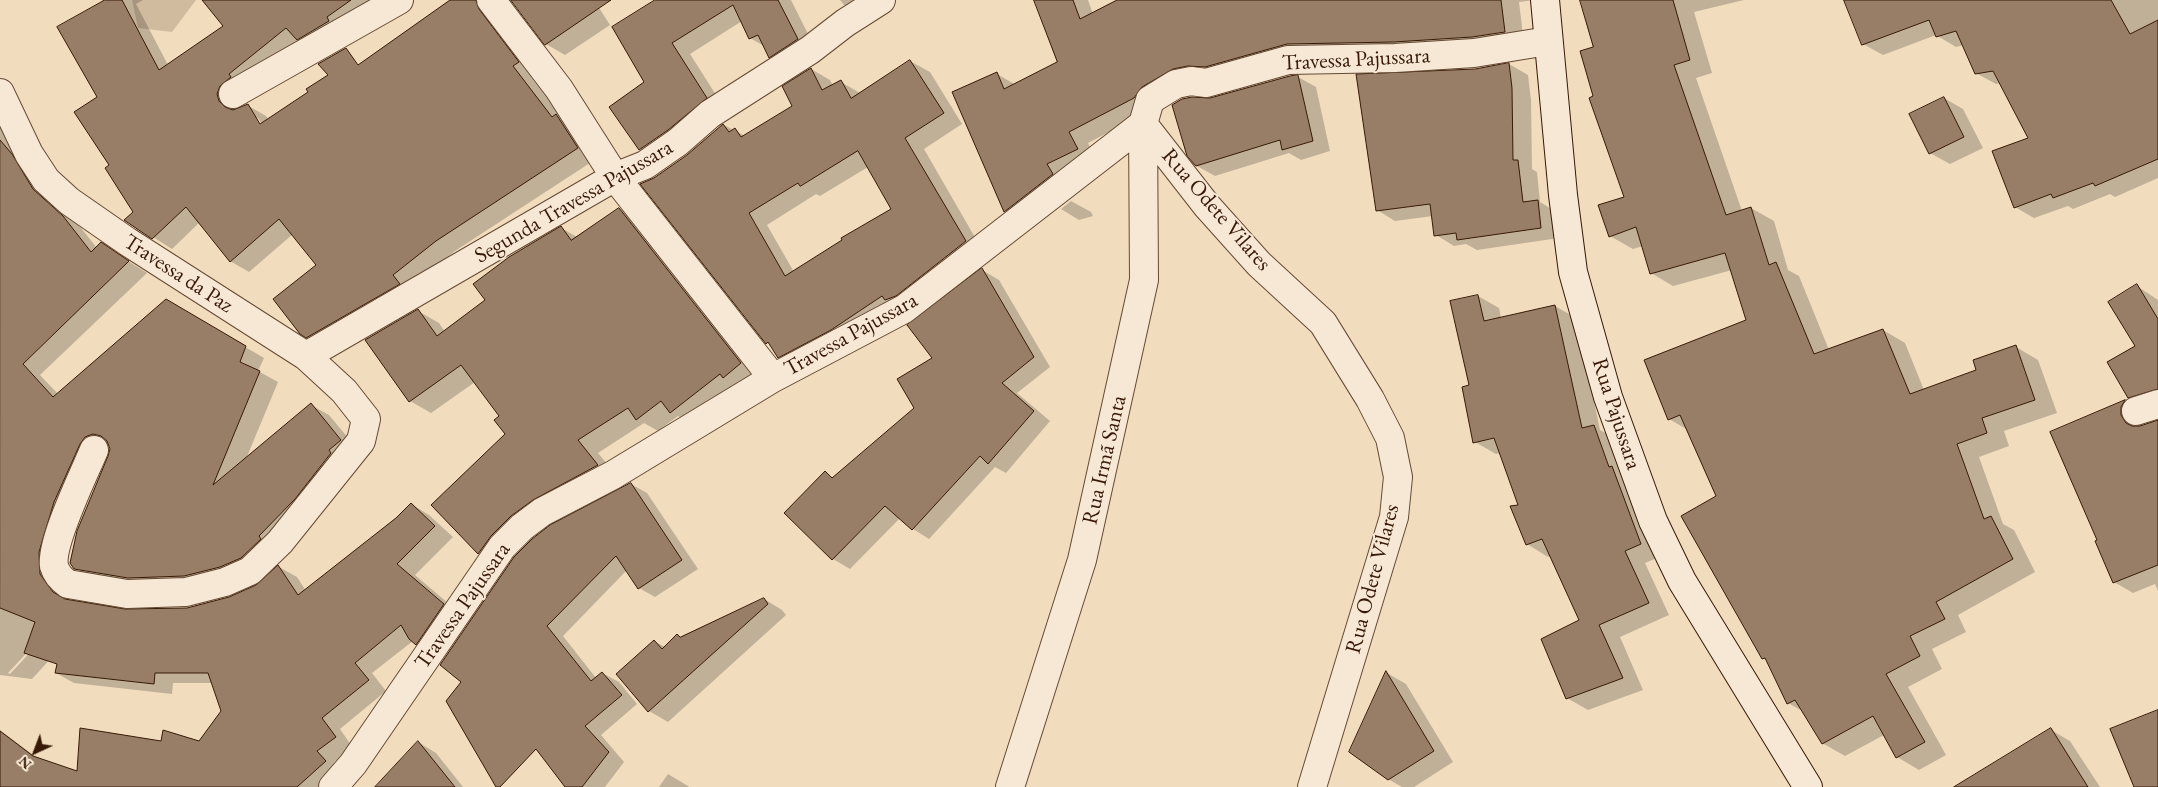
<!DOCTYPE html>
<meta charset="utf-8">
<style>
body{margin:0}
#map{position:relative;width:2158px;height:787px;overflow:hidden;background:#f1dcbe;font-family:"EB Garamond",serif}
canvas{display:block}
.north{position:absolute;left:10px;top:727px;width:50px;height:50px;-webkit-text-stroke:4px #f6e8d5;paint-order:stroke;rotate:223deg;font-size:14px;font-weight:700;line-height:20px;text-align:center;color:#371906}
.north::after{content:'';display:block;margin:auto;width:18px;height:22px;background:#371906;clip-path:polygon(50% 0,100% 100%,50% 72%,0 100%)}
</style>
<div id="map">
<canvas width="2158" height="787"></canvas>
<div class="north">N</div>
</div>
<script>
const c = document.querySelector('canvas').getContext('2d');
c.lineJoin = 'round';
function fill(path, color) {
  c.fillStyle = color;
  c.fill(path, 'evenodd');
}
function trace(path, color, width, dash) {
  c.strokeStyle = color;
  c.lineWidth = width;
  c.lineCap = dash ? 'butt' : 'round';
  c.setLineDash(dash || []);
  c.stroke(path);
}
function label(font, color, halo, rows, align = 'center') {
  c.font = font + ' "EB Garamond",serif';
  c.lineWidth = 4;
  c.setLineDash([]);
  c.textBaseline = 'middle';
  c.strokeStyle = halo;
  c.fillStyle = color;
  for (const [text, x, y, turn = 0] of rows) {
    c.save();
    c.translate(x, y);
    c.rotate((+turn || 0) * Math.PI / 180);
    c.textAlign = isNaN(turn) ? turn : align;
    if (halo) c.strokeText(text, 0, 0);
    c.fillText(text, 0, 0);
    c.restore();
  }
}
const green = new Path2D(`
 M132,0H196L172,32L138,28Z`);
const shadow = new Path2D(`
 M102,0H143L136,4L168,65L225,26L218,0H384L236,106L237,109L247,105L266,116L269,120L288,116L452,0H478L536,73L531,77L596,159L455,251L411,286L326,348L301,333L318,265L293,234L249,272L230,261L200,222L172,249L126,220L135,212L111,166L98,97L104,2ZM255,118H258L265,129L263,130Z
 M512,0H594L610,25L565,55L546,44Z
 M657,0H791L816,50L788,68L770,57L764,46L750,38L742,21L690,54L725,109L659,160L640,149L646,83Z
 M840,0H886L862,15L844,5Z
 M1036,0H1088L1093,14L1119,0H1535L1519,2L1524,43L1225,78L1154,108L1088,143L1096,160L1024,222L1005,211L997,74L1016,85L1058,62Z
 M1581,0H1744L1694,12L1712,73L1696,78L1742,211L1751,208L1774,221L1788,270L1799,276L1829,350L1883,330L1905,343L1924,390L1978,371L2016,347L2038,360L2057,413L2004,431L2009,446L1979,457L2003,524L2014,530L2035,572L1958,615L1966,632L1932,649L1942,669L1908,687L1946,755L1919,770L1897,757L1884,735L1845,756L1822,743L1804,712L1788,703L1767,661L1763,658L1718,497L1688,430L1669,419L1748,320L1732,270L1673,286L1651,273L1643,246L1633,249L1610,236L1625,198L1595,97V48Z
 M1844,0H2158V178L2115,197L2110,194L2073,209L2068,206L2034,218L2015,207L2030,139L2001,83L1996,84L1976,73L1964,45L1956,47L1936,35L1883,55L1863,44Z
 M910,61L930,72L962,124L924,149L984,253L798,368L779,357L771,345L767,343L655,179L688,156L724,125L745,136L793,106L811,69L830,80L833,86L841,82L860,93ZM868,167L893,209L794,272L767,225L816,194L820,196Z
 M1509,64L1528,75L1531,100L1532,169L1537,172L1540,202L1556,212L1559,238L1477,250L1466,244L1454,246L1436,235L1433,216L1395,221L1377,210L1475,70Z
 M1298,77L1316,87L1330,151L1301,160L1289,153L1215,176L1197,166L1210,99Z
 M1944,98L1963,109L1983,148L1950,164L1930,153Z
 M0,126L51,201L81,228L97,248L101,244L147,273L40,375L58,394L166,301L264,358L258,371L278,382L246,459L311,405L329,415L359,451L277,547L203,586L94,579L75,568L110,457V445L104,447L60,548L63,595L69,601L127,611L187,609L229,598L257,586L279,567L297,577L306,591L396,518L411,504L429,515L453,537L415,575L462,615L435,654L413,641L372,673L386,691L340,729L353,748L334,762L348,777L341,787H0V730L40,760L78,773L162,743H200L223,711L213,683H173L172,694L74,683L56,673L64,644L32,679L0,675ZM73,603H76L10,674L8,673Z
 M1071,201L1091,212L1093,216L1079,220L1061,209Z
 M619,209L640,221L762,376L692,424L678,416L658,431L644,423L598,453L618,477L532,528L500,565L479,553L433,505L507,434L501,417L475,382L431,413L410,401L418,311L439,323L445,332L487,301L561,228L577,237Z
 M982,270L999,280L1050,367L1017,393L1050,421L1006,473L995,467L929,539L913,529L900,518L850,569L833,559L825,473L834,478L915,409L933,359Z
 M2137,286L2158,300V405L2148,408L2129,397L2137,347Z
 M1478,296L1499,308L1501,318L1555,306L1576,318L1600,430L1615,438L1662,556L1645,563L1669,615L1620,637L1643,690L1588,710L1567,698L1580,620L1551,556L1548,557L1527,544L1520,506L1501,453L1496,454L1475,442L1470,386Z
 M2125,402L2143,412L2140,418V428L2158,422V591L2155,584L2133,593L2114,582L2099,541L2052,432Z
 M631,484L647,493L698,569L655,597L639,588L627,570L563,636L596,678L602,673L619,682L637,704L601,735L624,762L605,787H567L538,749L447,702Z
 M764,599L782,610L786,615L668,722L649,711L617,674L654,641L665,647Z
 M1387,673L1406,684L1453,762L1414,787H1402L1388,779Z
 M2051,730L2070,741L2100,787H1956Z
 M418,742L436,753L463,787H377Z
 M668,774L688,786L689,787H659Z`);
const building = new Path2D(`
 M105,0H122L159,70L223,26L202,0H351L327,17L329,21L297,40L286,28L229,74L231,77L220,86L217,94L219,101L225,107L233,110L248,104L260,124L308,92L306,89L328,75L318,64L346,48L358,65L450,0H476L479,9L519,62L513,66L552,117L556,114L578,148L436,241L393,275L400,284L306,338L300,334L273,299L316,265L279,219L230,262L186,207L152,239L124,220L133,212L105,168L109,165L74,112L97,97L57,27Z
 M511,0H611L545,45Z
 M655,0H778L798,39L769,58L758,35L749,39L733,5L672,43L707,98L668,130L639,150L609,107L644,82L612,27Z
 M1034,0H1073L1080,19L1117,0H1501L1505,32L1472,37L1394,42L1287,44L1205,67L1188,66L1173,69L1142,87L1134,98L1069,132L1078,149L1047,164L1053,174L1004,212L952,92L997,72L1004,89L1057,62Z
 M1580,0H1673L1690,60L1674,65L1726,215L1751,207L1769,265L1776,262L1814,354L1883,329L1910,394L1976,370L1973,360L2016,345L2035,400L1982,418L1987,433L1957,444L1984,519L1991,516L2013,559L1936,602L1945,619L1910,636L1920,656L1886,674L1925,742L1896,758L1873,716L1822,744L1795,700L1787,704L1765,658L1762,659L1681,516L1716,496L1680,415L1668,420L1644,360L1746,320L1725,253L1650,274L1636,227L1609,237L1598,205L1624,197L1589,98L1593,96L1580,51L1593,47Z
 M1844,0H2111L2130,34L2158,20V159L2095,186L2093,183L2053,198L2051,194L2014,208L1992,151L2028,138L1993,71L1975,74L1956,31L1936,37L1929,20L1862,45Z
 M910,60L944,113L905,138L966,241L896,296L885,300L882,296L831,330L778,358L768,342L766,344L640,184L654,178L687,155L723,124L729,132L735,128L741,137L792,106L782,86L811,68L822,90L841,80L851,98ZM858,151L891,209L841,238L842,240L785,276L749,213L798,183L800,186Z
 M1509,63L1512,88L1513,160H1518L1523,202L1538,200L1541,228L1457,240L1456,233L1434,236L1430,204L1376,211L1356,74L1475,69Z
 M1298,75L1313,141L1282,150L1280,140L1196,166L1187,156L1172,105L1182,99L1192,97L1210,98L1290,76Z
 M1944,97L1964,137L1929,154L1909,114Z
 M0,140L12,154L33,189L63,216L91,252L101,242L129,261L23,364L53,397L166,299L246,346L240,362L260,371L213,485L311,403L341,440L329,450L331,453L295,499L259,536L261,539L241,558L220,567L184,576L128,578L74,569L70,563L77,531L108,456L110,449L107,441L101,436L93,434L85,437L80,444L54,502L39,552L40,574L53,592L65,599L125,609L187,608L229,597L256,585L278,565L298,595L396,518L411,503L435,526L397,564L444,604L416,645L409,639L401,625L355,663L369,680L322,718L336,737L317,751L326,761L297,787H0V731L33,756L77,771L80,728L161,741L163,730L199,741L221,711L208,673H155L154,684L55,673L57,664L24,653L35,622L0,608Z
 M619,208L741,363L723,378L720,374L670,413L661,401L636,420L628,408L578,440L598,465L533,500L511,516L491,536L478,554L431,505L505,434L494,420L499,416L461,365L409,402L365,340L418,309L437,336L485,300L473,284L509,257L561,226L571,240Z
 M982,268L1034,357L1002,383L1034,411L988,464L980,456L912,530L885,506L832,560L784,513L825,471L832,478L914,408L897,379L932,358L907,325Z
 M2137,284L2158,319V389L2128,398L2107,362L2135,346L2108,302Z
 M1478,295L1484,321L1555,305L1582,428L1594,425L1609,467L1612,466L1641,544L1625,551L1649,603L1599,625L1623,678L1566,699L1541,639L1579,620L1542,539L1526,545L1510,506L1518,505L1494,438L1473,443L1462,387L1469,385L1450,301Z
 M2125,400L2121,407V415L2126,423L2132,426H2140L2158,420V565L2113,583L2095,541L2097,540L2050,432Z
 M631,483L682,560L638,589L616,556L547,626L591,681L602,672L622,695L585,726L609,752L582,787H565L536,749L500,787H496L446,701L461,682L440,665L514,557L532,539L550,525Z
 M764,598L768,604L648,712L616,674L654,640L662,649L677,634L680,637Z
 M1386,671L1434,751L1388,780L1349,752Z
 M2158,710V787H2134L2110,729Z
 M2051,728L2088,787H1954Z
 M418,741L455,787H375Z`);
const street = new Path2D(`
 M491,0L559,89L615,177L773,378
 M0,93L29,154L46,180L69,201L128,242L306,356L344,391L366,419L361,441L280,542L250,571L225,582L186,592L127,594L68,584C62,580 56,573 54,566C50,543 84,474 94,450
 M233,94L399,0
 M1143,124L1207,206L1259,264L1323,323L1370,399L1390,438L1398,477L1394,517L1312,787
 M306,356L615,177L645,165L678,142L710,114L810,50L845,23L881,0
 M2136,411L2158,404
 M333,787L353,764L502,547L522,527L542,512L613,475L773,378L904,309L1143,124
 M1010,787L1082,560L1144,280L1143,124L1150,100L1176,84L1191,81L1206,83L1288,60L1395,58L1474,53L1548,41`);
const secondary = new Path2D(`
 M1545,0L1563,195L1573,272L1608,397L1653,521L1682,581L1808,787`);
const streetNames = [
 ["Travessa Pajussara",1356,60,-3],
 ["Segunda Travessa Pajussara",574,202,-30],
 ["Rua Odete Vilares",1216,210,49],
 ["Travessa da Paz",178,274,33],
 ["Travessa Pajussara",851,335,-29],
 ["Rua Pajussara",1616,414,72],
 ["Rua Irmã Santa",1105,460,-77],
 ["Rua Odete Vilares",1373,579,-75],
 ["Travessa Pajussara",463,606,-55]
];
fill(green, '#d1bb9f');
fill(shadow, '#0003');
fill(building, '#987e66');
trace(building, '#371906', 1);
trace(street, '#664a34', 30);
trace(secondary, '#371906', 30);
trace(street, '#f6e8d5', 28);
trace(secondary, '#f6e8d5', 28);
label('22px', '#371906', '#f6e8d5', streetNames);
</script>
